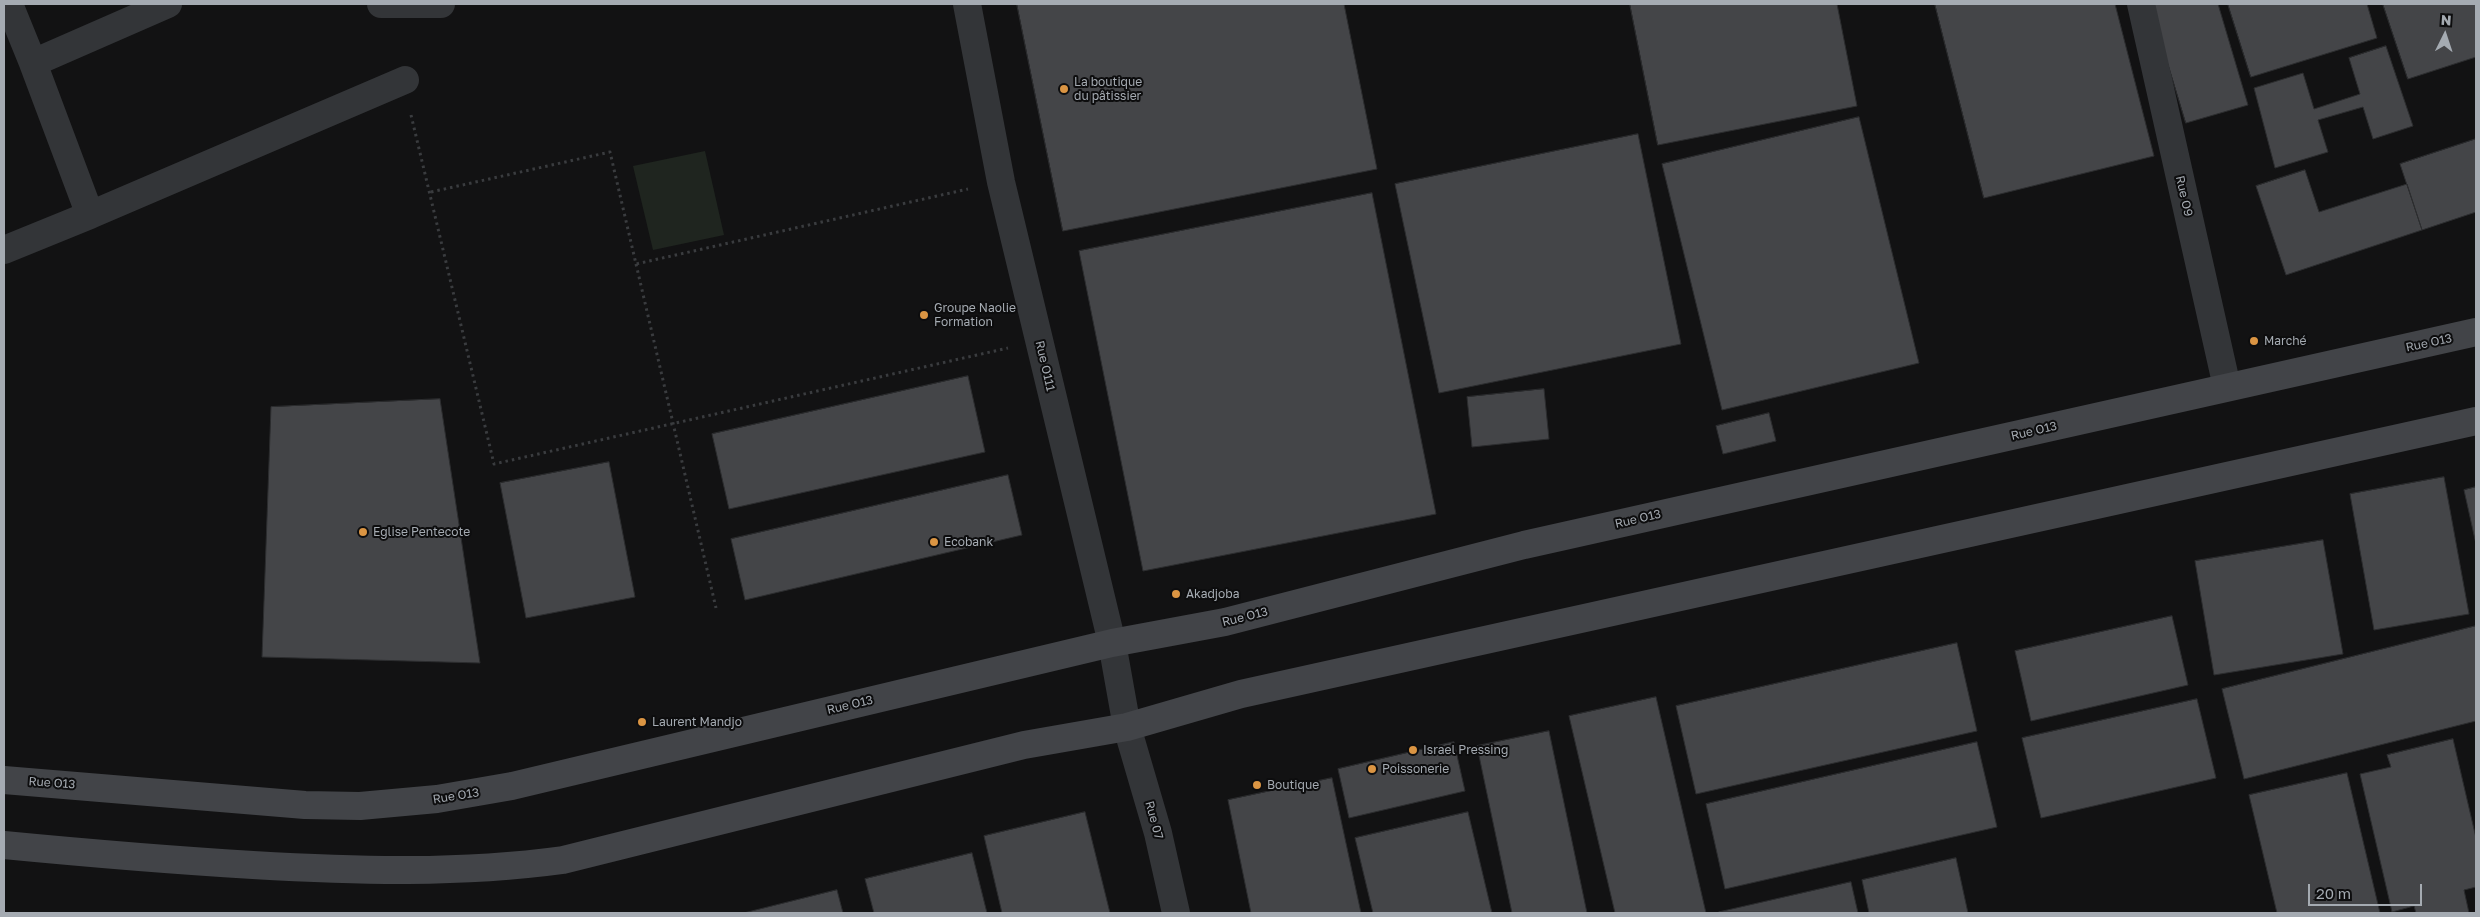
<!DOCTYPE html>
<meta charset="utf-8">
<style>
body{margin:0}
#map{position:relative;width:2480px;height:917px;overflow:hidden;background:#121213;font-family:"Golos Text",sans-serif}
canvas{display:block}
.frame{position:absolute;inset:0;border:5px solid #a5abb2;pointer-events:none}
.north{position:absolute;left:2420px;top:10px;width:50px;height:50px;-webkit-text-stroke:4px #0d0d0e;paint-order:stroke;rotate:4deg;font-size:14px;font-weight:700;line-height:20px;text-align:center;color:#a5abb2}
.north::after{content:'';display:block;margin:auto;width:18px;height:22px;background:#a5abb2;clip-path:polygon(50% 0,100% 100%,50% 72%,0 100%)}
.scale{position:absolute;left:2308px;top:884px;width:114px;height:22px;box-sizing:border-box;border:2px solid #a5abb2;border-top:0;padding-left:6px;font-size:15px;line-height:18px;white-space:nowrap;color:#a5abb2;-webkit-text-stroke:4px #0d0d0e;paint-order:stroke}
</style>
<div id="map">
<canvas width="2480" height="917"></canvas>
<div class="frame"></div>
<div class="north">N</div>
<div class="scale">20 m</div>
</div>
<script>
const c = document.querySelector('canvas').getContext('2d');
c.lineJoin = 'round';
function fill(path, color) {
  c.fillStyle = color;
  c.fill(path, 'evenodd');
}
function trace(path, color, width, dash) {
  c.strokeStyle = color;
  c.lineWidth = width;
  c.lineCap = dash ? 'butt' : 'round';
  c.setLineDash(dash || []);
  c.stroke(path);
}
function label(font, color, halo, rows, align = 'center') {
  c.font = font + ' "Golos Text",sans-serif';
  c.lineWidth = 4;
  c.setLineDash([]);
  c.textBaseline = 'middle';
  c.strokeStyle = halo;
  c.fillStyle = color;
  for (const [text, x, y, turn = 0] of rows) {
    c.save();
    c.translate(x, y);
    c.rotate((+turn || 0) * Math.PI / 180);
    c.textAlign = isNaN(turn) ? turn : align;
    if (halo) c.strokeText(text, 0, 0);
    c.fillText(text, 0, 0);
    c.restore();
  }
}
const green = new Path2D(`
 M705,151L724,235L653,250L633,166Z`);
const building = new Path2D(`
 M1017,4H1344L1377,169L1063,231Z
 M1630,4H1837L1857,106L1658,145Z
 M1935,4H2115L2154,156L1984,198Z
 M2150,4H2218L2248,105L2186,123Z
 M2228,4H2367L2377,38L2251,77Z
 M2383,4H2476V57L2408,79Z
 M2386,46L2413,126L2373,139L2363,107L2318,120L2328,152L2275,168L2254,88L2303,73L2314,109L2360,94L2349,58Z
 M1859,117L1919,363L1722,410L1662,164Z
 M1638,134L1681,344L1439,393L1395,184Z
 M2476,139V212L2422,230L2400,164Z
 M2305,170L2319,212L2407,184L2422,230L2286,275L2256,186Z
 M1372,193L1436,514L1143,571L1079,251Z
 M968,376L985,452L729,509L712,434Z
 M1544,389L1549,439L1472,447L1467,397Z
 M440,399L480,663L262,657L271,407Z
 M1769,413L1776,441L1723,454L1716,426Z
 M609,462L635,597L526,618L500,483Z
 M1008,475L1022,535L745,600L731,539Z
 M2444,477L2469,614L2374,630L2350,494Z
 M2476,487V544L2464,490Z
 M2323,540L2343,654L2214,675L2195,561Z
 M2172,616L2188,685L2031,721L2015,651Z
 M2476,626V721L2244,779L2222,689Z
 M1957,643L1977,731L1696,794L1676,706Z
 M1656,697L1706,913H1615L1569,716Z
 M2197,699L2216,778L2041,818L2022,738Z
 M1549,731L1587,913H1512L1477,746Z
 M2453,739L2476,838V887L2464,890L2469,913H2416L2414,906L2392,912L2360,774L2391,767L2387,755Z
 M1454,742L1465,791L1349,818L1338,769Z
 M1977,742L1997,827L1725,889L1706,804Z
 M2347,773L2380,913H2277L2249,795Z
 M1332,778L1361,913H1251L1228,800Z
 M1085,812L1110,913H1002L984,836Z
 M1468,812L1492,913H1373L1355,838Z
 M972,853L987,913H874L865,879Z
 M1956,858L1968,913H1869L1862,880Z
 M1851,882L1858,913L1719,912Z
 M837,890L843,913H744Z`);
const path = new Path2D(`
 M411,115L494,464L1008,348
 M431,192L610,152L636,264L968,189
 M636,264L716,608`);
const minor = new Path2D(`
 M9,4L33,63L90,215L405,80
 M381,4H441
 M967,4L1001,182L1112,643L1127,727L1158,833L1176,913
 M2141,4L2227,387
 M33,63L168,4
 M4,250L90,215`);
const secondary = new Path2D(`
 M4,780L305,805L360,806L437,799L512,786L1112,643L1225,622L1524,545L2476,332
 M4,845C87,853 170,860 253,865C357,871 460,874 563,860L1024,745L1127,727L1241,694L2476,421`);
const markers = [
 [1064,89,5,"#db9543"],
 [924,315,5,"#db9543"],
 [2254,341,5,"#db9543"],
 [363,532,5,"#db9543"],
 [934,542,5,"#db9543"],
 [1176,594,5,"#db9543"],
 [642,722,5,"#db9543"],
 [1413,750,5,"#db9543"],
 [1372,769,5,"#db9543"],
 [1257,785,5,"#db9543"]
];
const poiNames = [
 ["La boutique",1074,82],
 ["du pâtissier",1074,96],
 ["Groupe Naolie",934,308],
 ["Formation",934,322],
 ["Marché",2264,341],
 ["Eglise Pentecote",373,532],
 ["Ecobank",944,542],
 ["Akadjoba",1186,594],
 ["Laurent Mandjo",652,722],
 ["Israel Pressing",1423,750],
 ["Poissonerie",1382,769],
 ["Boutique",1267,785]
];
const streetNames = [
 ["Rue O9",2184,196,77],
 ["Rue O13",2429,343,-12],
 ["Rue O111",1045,366,77],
 ["Rue O13",2034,431,-13],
 ["Rue O13",1638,519,-13],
 ["Rue O13",1245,617,-14],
 ["Rue O13",850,705,-13],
 ["Rue O13",52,783,4],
 ["Rue O13",456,796,-9],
 ["Rue 07",1154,820,75]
];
fill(green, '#1f251f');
fill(building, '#444548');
trace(building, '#2c2d2f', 1);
trace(path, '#3a3c3f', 3, [2.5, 4]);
trace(minor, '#333538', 28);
trace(secondary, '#424448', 28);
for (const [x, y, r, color] of markers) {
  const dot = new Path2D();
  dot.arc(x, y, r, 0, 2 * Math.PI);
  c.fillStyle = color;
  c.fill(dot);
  trace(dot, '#0d0d0e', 2);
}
label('12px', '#a5abb2', '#0d0d0e', poiNames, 'left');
label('12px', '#a5abb2', '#0d0d0e', streetNames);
</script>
